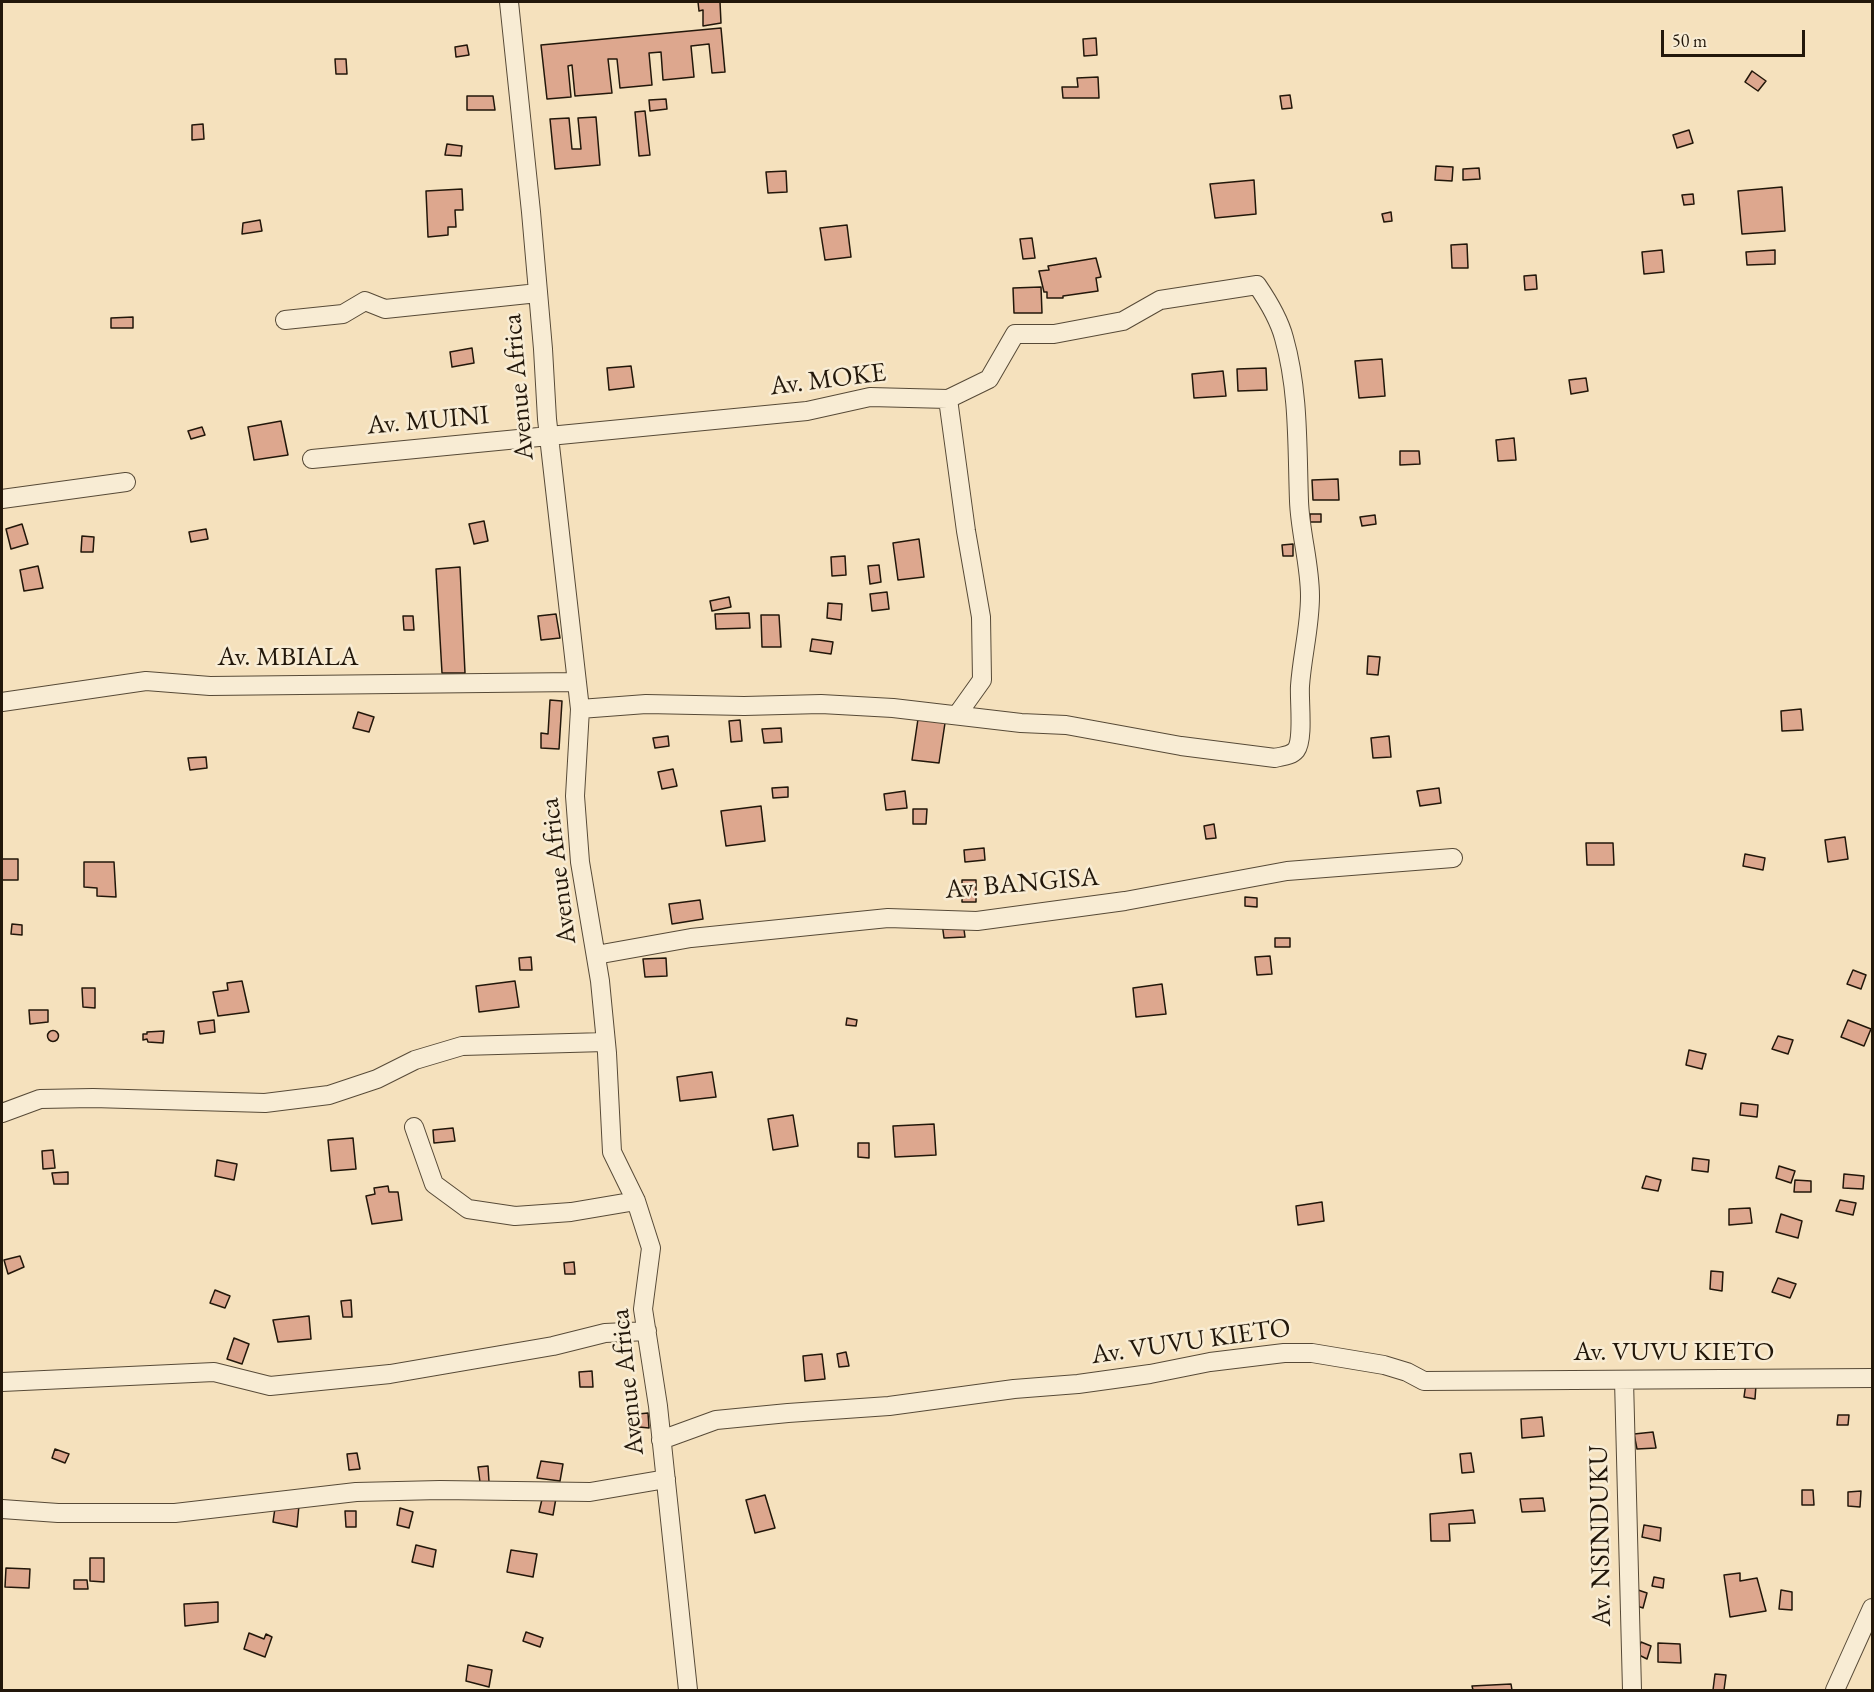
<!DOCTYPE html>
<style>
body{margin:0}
#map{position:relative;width:1874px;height:1692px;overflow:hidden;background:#f5e1bd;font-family:"EB Garamond",serif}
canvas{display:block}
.frame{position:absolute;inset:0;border:3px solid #22170a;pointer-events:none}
.scale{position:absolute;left:1661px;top:30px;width:144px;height:27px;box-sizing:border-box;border:3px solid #22170a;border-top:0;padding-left:8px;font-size:18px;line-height:21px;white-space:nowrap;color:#22170a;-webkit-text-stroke:4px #f8ecd4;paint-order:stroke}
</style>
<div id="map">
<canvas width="1874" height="1692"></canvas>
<div class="frame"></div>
<div class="scale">50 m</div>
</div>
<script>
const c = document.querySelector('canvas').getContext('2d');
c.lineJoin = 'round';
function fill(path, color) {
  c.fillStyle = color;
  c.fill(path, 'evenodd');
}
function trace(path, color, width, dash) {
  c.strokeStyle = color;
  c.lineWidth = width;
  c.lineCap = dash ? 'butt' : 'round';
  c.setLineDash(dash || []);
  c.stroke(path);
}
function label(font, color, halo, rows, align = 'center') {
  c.font = font + ' "EB Garamond",serif';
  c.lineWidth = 5;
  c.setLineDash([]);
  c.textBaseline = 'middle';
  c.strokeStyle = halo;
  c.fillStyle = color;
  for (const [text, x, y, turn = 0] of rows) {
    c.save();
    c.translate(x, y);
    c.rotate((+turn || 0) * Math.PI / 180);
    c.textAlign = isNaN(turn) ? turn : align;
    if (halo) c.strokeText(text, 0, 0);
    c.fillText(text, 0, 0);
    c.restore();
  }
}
const building = new Path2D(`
 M698,2H720L721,23L703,26V10L699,11Z
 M721,28L725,72L712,73L709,44L691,46L694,77L663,80L661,52L649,53L652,85L620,88L617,59H608L612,93L575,96L572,65L568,66L571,97L547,99L541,45Z
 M1096,38L1097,55L1084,56L1083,39Z
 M467,45L469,55L456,57L455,47Z
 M335,59H346L347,74H336Z
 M1752,71L1766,81L1758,91L1745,82Z
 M1098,77L1099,98H1063L1062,87H1078L1077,78Z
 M1290,95L1292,108L1282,109L1280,96Z
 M467,96H493L495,110H467Z
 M666,99L667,109L650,111L649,100Z
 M645,111L650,155L639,156L635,112Z
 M596,117L600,165L555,169L550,119L569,118L572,149H581L578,118Z
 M203,124L204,139L192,140V125Z
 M1689,130L1693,143L1677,148L1673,135Z
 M447,144L462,146L461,156L445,155Z
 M1436,166L1453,167L1452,181L1435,180Z
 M1479,168L1480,179L1463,180V169Z
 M786,171L787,192L768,193L766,172Z
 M1254,180L1256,214L1215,218L1210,184Z
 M1782,187L1785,231L1742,234L1738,191Z
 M462,189L463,210H455L456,227H448V235L428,237L426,191Z
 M1693,194L1694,204L1684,205L1682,195Z
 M1391,212L1392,221L1384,222L1382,214Z
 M260,220L262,231L242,234L243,223Z
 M847,225L851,257L825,260L820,228Z
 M1032,238L1035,258L1023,259L1020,239Z
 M1467,244L1468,268H1452L1451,245Z
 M1662,250L1664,272L1644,274L1642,252Z
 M1775,250V264L1747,265L1746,252Z
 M1096,258L1101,277L1096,278L1098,291L1063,296V298H1047V292H1044L1039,271L1049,270L1048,266Z
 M1536,275L1537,289L1525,290L1524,276Z
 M1041,287L1042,313H1014L1013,288Z
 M133,317V328H111V318Z
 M472,348L474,363L452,367L450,352Z
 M1382,359L1385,396L1359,398L1355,361Z
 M631,366L634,387L609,390L607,368Z
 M1266,368L1267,390L1238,391L1237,369Z
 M1223,371L1226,396L1194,398L1192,374Z
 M1586,378L1588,391L1571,394L1569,380Z
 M281,421L288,455L254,460L248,427Z
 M202,427L205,435L191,439L188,431Z
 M1514,438L1516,460L1498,461L1496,440Z
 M1400,451H1419L1420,464L1400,465Z
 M1338,479L1339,500H1313L1312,480Z
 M1310,514H1321V522H1310Z
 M1375,515L1376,524L1362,526L1360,517Z
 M484,521L488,541L474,544L469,524Z
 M22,524L28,544L11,549L6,529Z
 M206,529L208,539L191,542L189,532Z
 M82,536L94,537L93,552H81Z
 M919,539L924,577L898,580L893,543Z
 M1293,544V556H1283L1282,545Z
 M845,556L846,575L832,576L831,557Z
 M879,565L881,582L870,584L868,566Z
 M38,566L43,588L24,591L20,570Z
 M460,567L465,673H442L436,569Z
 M887,592L889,609L872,611L870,594Z
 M729,597L731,607L712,611L710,601Z
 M828,603L842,604L841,620L827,618Z
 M749,613L750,628L716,629L715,614Z
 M556,614L560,638L541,640L538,616Z
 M761,615H779L781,647H762Z
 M403,616H413L414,630H404Z
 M812,639L833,642L831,654L810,651Z
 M1368,656L1380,657L1378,675L1367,674Z
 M550,700L562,701L559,749L541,748V733L548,734Z
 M1801,709L1803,730L1782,731L1781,711Z
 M358,712L374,717L369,732L353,728Z
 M918,719L945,723L939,763L912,760Z
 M740,720L742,741L731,742L729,721Z
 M781,728L782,742L764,743L762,729Z
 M668,736L669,746L655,748L653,738Z
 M1389,736L1391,757L1373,758L1371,738Z
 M206,757L207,768L190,770L188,758Z
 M673,769L677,786L662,789L658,772Z
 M788,787V797L773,798L772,788Z
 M1439,788L1441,803L1420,806L1417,791Z
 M905,791L907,808L886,810L884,794Z
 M761,806L765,841L726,846L721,811Z
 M913,809H927L926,824H913Z
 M1214,824L1216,838L1206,839L1204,826Z
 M1845,837L1848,859L1828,862L1825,840Z
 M1586,843H1613L1614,865H1587Z
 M984,848L985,860L965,862L964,850Z
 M1745,854L1765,858L1763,870L1743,866Z
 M2,859H18V880H2Z
 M84,862H114L116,897L97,896V888L84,887Z
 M962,880H976V902H962Z
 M1245,897L1257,898V907L1245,906Z
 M700,900L703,919L672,924L669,904Z
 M963,922L965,937L944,938L942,923Z
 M12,924L22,925V935L11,934Z
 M1275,938H1290V947H1275Z
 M1270,956L1272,974L1257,975L1255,957Z
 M531,957L532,970H520L519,958Z
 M666,958L667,976L645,977L643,959Z
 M1853,970L1866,975L1861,989L1847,984Z
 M242,981L249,1012L218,1016L213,992L228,990L227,983Z
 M515,981L519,1007L479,1012L476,986Z
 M1162,984L1166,1014L1136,1017L1133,988Z
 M82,988H95V1008L83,1007Z
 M29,1010H48V1022L30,1024Z
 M847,1018L857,1020L856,1026L846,1025Z
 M214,1020L215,1032L200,1034L198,1022Z
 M1848,1020L1871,1029L1864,1046L1841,1037Z
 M47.5 1036a5.5 5.5 0 1 1 11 0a5.5 5.5 0 1 1-11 0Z
 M164,1031L163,1043L148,1042L147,1039L143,1040V1034H147V1032Z
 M1778,1036L1793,1040L1788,1054L1772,1049Z
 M1689,1050L1706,1054L1702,1069L1686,1065Z
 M712,1072L716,1097L680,1101L677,1077Z
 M1741,1103L1758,1105L1757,1117L1740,1115Z
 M793,1115L798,1146L773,1150L768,1119Z
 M934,1124L936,1155L895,1157L893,1126Z
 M453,1128L455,1141L434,1143L433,1130Z
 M353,1138L356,1169L331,1171L328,1140Z
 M858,1143H869V1158L858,1157Z
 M53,1150L55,1168L43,1169L42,1151Z
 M1693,1158L1709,1160L1708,1172L1692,1170Z
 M217,1160L237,1164L234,1180L215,1176Z
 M1779,1166L1795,1171L1791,1183L1776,1178Z
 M68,1172V1184H54L52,1173Z
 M1844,1174L1864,1176L1863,1189L1843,1188Z
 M1646,1176L1661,1180L1658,1191L1642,1188Z
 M1795,1180L1811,1181V1192H1794Z
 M388,1186L389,1192H398L402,1220L372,1224L366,1196L375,1194L374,1188Z
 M1840,1200L1856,1203L1853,1215L1836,1211Z
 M1322,1202L1324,1221L1298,1225L1296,1206Z
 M1750,1208L1752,1223L1729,1225V1209Z
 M1781,1214L1802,1221L1798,1238L1776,1232Z
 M20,1256L24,1267L8,1274L4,1260Z
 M574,1262L575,1274H565L564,1263Z
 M1711,1271L1723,1272L1722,1291L1710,1289Z
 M1778,1278L1796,1284L1790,1298L1772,1292Z
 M215,1290L230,1296L225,1308L210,1303Z
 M351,1300L352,1317H343L341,1301Z
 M309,1316L311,1339L278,1342L273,1320Z
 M234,1338L249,1344L242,1364L227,1359Z
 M846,1352L849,1366L839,1367L837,1354Z
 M822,1354L825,1379L805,1381L803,1356Z
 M592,1371L593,1387H580L579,1372Z
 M1746,1383L1756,1385L1755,1399L1744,1397Z
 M648,1413L649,1428L639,1427L638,1414Z
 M1838,1415H1849L1848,1425H1837Z
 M1542,1417L1544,1436L1522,1438L1521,1419Z
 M1653,1432L1656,1448L1637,1449L1634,1434Z
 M55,1449L69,1454L65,1463L52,1458Z
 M357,1453L360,1469L349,1470L347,1454Z
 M1471,1453L1474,1472L1462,1473L1460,1454Z
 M541,1461L563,1464L560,1481L537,1478Z
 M488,1466L489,1482H480L478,1467Z
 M1802,1490H1813L1814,1505H1802Z
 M1861,1491L1860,1507L1848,1506V1492Z
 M543,1495L556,1498L553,1515L539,1512Z
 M765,1495L775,1528L755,1533L746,1500Z
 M1543,1498L1545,1511L1522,1512L1520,1499Z
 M276,1501L299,1505L297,1527L273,1522Z
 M400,1508L413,1512L409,1528L397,1525Z
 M1473,1510L1475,1523L1449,1524L1450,1541H1431L1430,1514Z
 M345,1511H356V1527H346Z
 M1644,1525L1661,1528L1660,1541L1642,1537Z
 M416,1545L436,1550L433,1567L412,1562Z
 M511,1550L537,1554L533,1577L507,1572Z
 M90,1558H104V1582L90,1581Z
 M6,1568L30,1569L29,1588L5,1587Z
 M1740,1573V1581L1757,1578L1766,1611L1730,1617L1724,1575Z
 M1654,1577L1664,1579L1663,1588L1652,1586Z
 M74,1580H87L88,1589H74Z
 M1635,1589L1647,1593L1643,1608L1631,1604Z
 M1781,1590L1792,1592V1610L1779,1609Z
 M218,1602V1622L185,1626L184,1604Z
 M526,1632L543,1638L540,1647L523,1641Z
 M249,1633L264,1639L266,1634L272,1637L265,1657L244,1649Z
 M1641,1642L1651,1646L1647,1659L1637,1654Z
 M1658,1643L1680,1644L1681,1663L1658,1662Z
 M468,1665L492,1670L489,1687L466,1681Z
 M1715,1674L1726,1675L1724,1690H1713Z
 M1511,1684L1512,1690H1473L1472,1686Z`);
const minor = new Path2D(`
 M509,2L531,212L543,349L547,419L580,709L575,796L580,862L600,981L607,1053L612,1152L636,1201L651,1248L643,1309L658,1406L688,1690
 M285,320L343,314L365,301L385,309L538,293
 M948,399L966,531L981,617L982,680L957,715
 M312,459L807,411L870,397L948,399L989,379L1015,334H1054L1123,321L1160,300L1257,285C1268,301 1279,319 1284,338C1299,391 1297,446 1299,501C1300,532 1310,564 1310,596C1310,627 1302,656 1300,686C1299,701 1304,739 1296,750C1291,756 1282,756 1275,758L1181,746L1066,725L1021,723L893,708L821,704L744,706L646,704L580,709
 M2,499L126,482
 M2,702L146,681L210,686L577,682
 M596,955L691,938L888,918L977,921L1125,901L1287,871L1453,858
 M2,1113L40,1099L93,1098L265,1103L329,1095L377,1079L415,1060L462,1046L605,1042
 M414,1127L434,1184L468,1209L515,1216L571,1212L636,1201
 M1624,1380L1632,1690
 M2,1382L214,1372L270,1386L390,1374L553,1346L605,1333L647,1331
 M661,1440L716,1420L788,1413L889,1406L1014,1389L1078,1384L1150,1374L1210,1362L1284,1353H1312L1384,1365L1407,1372L1424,1381L1872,1378
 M2,1509L58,1513H175L356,1492L440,1490L590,1492L666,1479
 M1835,1690L1872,1608`);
const streetNames = [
 ["Av. MOKE",828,380,-7],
 ["Avenue Africa",519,387,-95],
 ["Av. MUINI",428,421,-5],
 ["Av. MBIALA",288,658],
 ["Avenue Africa",559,871,-97],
 ["Av. BANGISA",1022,884,-5],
 ["Av. VUVU KIETO",1191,1342,-8],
 ["Av. VUVU KIETO",1674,1353],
 ["Avenue Africa",628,1382,-96],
 ["Av. NSINDUKU",1601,1536,-91]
];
fill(building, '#dda78e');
trace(building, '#22170a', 1.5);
trace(minor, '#574a37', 20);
trace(minor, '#f8ecd4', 18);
label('27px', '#22170a', '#f8ecd4', streetNames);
</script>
